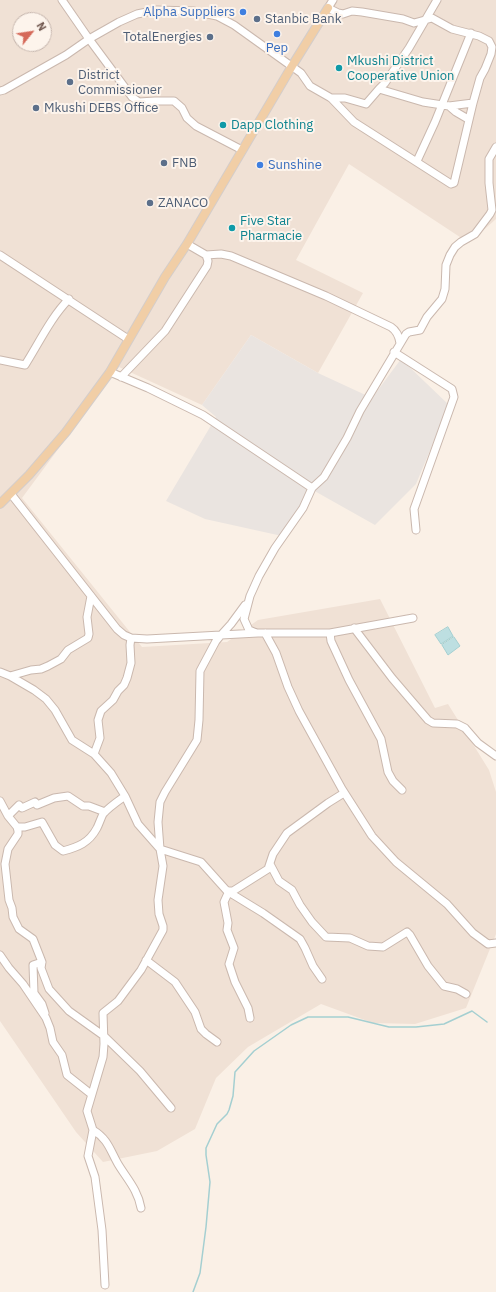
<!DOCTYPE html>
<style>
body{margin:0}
#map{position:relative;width:496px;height:1292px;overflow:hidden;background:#faf0e6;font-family:"IBM Plex Sans",sans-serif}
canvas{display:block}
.north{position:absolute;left:12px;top:12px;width:40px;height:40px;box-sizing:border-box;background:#fdf4ec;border:1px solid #c5b5ad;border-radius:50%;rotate:60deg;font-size:11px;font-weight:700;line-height:16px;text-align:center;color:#70574e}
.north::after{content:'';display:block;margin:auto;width:14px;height:18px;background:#d56959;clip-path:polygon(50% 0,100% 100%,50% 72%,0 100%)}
</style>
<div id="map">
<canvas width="496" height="1292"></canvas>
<div class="north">N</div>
</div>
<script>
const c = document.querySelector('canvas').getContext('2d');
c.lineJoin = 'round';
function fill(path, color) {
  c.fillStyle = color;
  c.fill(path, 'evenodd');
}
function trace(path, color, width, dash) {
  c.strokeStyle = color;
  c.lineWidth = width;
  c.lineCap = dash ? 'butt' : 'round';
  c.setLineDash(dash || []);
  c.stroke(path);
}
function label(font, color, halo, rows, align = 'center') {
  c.font = font + ' "IBM Plex Sans",sans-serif';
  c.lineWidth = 4;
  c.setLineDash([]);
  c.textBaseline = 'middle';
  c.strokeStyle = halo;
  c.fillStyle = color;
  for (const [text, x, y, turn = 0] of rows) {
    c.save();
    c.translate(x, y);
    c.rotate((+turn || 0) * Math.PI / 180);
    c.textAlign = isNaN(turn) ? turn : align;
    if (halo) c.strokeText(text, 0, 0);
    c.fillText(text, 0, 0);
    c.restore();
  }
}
const residential = new Path2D(`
 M0,0H496V219L469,243L349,164L296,260L363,293L318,373L251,335L202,405L119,367L22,498L142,647L227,642L258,620L380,599L435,708L448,704L489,770L496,792V934L466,1008L415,1024L373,1023L321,1004L248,1047L216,1078L195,1129L157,1151L103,1162L76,1132L0,1021ZM20,20H44V44H20Z`);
const industrial = new Path2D(`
 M251,335L318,373L372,398L401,359L449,405L416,484L375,525L311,489L282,536L205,519L166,501L216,417L202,405Z`);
const water = new Path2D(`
 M448,627L453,636L441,644L435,635Z
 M454,637L460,646L448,655L442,645Z`);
const stream = new Path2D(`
 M193,1292L200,1273L206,1227L210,1182L206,1155V1148L217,1124L227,1114L229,1110L233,1096L235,1072L254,1051L291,1025L308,1017H348L389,1027H416L444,1024L472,1011L487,1022`);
const minor = new Path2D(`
 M62,0L89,39L119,22L137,14L157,10L193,11L217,16L234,25L301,73L310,86L331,98L354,122L451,184L454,183L473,103L480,78L485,69L491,54L492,47L489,41L479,36L452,29L432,18L414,23L403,19L362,12L352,11L343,14L338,13L328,8L333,0
 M379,89L385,83L409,48L437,0
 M0,91L4,90L66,55L89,39L132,97L139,102L155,101H174L182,108L187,118L196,126L242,150
 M331,98H345L366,104L379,89L423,102L449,106L473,103
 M449,106L456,112L468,119
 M417,161L435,122L471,33
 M187,244L206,255L221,254L231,256L326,296L391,327C397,331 399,336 400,343
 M0,255L128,339
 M394,352L452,389L454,397L414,509L416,530
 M0,360L25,365C39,343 51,317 69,299
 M110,372L148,388L203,415L312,488
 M121,377L165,331L207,266L208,261L206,255
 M11,494L117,629L124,635L131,638L147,639L221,635L231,624L245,605
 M354,628L392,678L428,720L433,723L457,724L465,728L478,743L496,756
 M256,633L249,630L244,619L250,596L259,576L275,548L303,508L312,488L324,477L347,438L360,411L406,334L409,332L420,330L427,317L442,299L445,289L446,265L450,255L455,247L461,242L475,234L490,214L492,210L489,183V159L496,147
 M265,633L276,653L288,687L299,711L342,789L372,836L396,862L447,904L473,933L488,944L496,943
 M330,633L331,641L349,680L381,739L388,772L393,781L402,790
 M0,672L10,676L34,690L46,699L55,710L72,740L94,754L111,773L125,796L138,824L160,849L201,862L227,891L263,913L300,939L305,948L313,966L322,979
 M10,676L31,670L41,669L48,666L61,659L68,650L88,638L89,634L87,617L91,596
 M94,754L100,738L98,720L101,711L113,700L118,691L124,685L127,678L131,663L130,645L131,638
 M0,801L8,816L17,827L18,831V834L8,849L5,864L9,900L12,908L13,917L19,929L33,939L42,962L41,968L49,989L69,1011L104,1036L140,1071L171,1108
 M8,816L19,805L22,808L35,802L37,805L54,798L68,796L83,806H89L105,812
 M17,827H25L42,822L55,845L63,851C78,847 89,843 97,828C99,824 101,818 103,814C109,807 118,801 125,796
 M270,864L279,881L292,890L300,905L312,922L326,937L350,938L368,946L383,947L407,932L410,935L428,966L444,986L457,989L466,994
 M229,891H233L268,869L273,854L287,833L328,803L344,793
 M229,891L224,902L228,923L227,930L234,948L229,964L235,982L248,1008L250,1018
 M0,955L9,968L23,984L46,1018L50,1028L53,1042L62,1055L67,1075L91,1094
 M146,960L175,982L195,1012L201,1029L206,1034L217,1042
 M42,962L33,965L34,993L42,1004L45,1013
 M93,1130C108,1139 110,1150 118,1164C127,1179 138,1190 141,1208
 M105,1285L102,1230L95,1177L88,1156L93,1130L87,1111L103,1057L104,1044L103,1013L118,1001L141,970L163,930V926L159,914L158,900L163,866L160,849L158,822L160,802L165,792L197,740L199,720L200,671L216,641L221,635L258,633H330L413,618`);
const major = new Path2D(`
 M0,504L29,475L66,432L110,372L165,277L187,244L292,66L328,8`);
const markers = [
 [243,12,4,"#3f7fe0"],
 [257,19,4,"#5c6f8a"],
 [277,34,4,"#3f7fe0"],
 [210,37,4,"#5c6f8a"],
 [339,68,4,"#0f9aa8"],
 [70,82,4,"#5c6f8a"],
 [36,108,4,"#5c6f8a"],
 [223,125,4,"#0f9aa8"],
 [164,163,4,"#5c6f8a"],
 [260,165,4,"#3f7fe0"],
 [150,203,4,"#5c6f8a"],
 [232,228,4,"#0f9aa8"]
];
const shopNames = [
 ["Alpha Suppliers",235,12],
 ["Pep",277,48,"center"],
 ["Sunshine",268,165,"left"]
];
const serviceNames = [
 ["Stanbic Bank",265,19],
 ["TotalEnergies",202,37,"right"],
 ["District",78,75],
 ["Commissioner",78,90],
 ["Mkushi DEBS Office",44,108],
 ["FNB",172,163],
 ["ZANACO",158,203]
];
const cultureNames = [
 ["Mkushi District",347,61],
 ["Cooperative Union",347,76],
 ["Dapp Clothing",231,125],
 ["Five Star",240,221],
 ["Pharmacie",240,236]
];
fill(residential, '#f0e1d5');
fill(industrial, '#eae4e0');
fill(water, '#bddfe1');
trace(water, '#a4cfd1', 1);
trace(stream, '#a4cfd1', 1.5);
trace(minor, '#cab8ae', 9);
trace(major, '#d4cdca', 10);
trace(minor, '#fff', 7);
trace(major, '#f1cea6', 8);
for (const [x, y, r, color] of markers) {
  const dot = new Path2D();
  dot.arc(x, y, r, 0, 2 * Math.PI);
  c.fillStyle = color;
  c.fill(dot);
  trace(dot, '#fdf4ec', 1.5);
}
label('13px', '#366cbe', '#fdf4ec', shopNames, 'right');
label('13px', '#4e5e75', '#fdf4ec', serviceNames, 'left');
label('13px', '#0d838f', '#fdf4ec', cultureNames, 'left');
</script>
